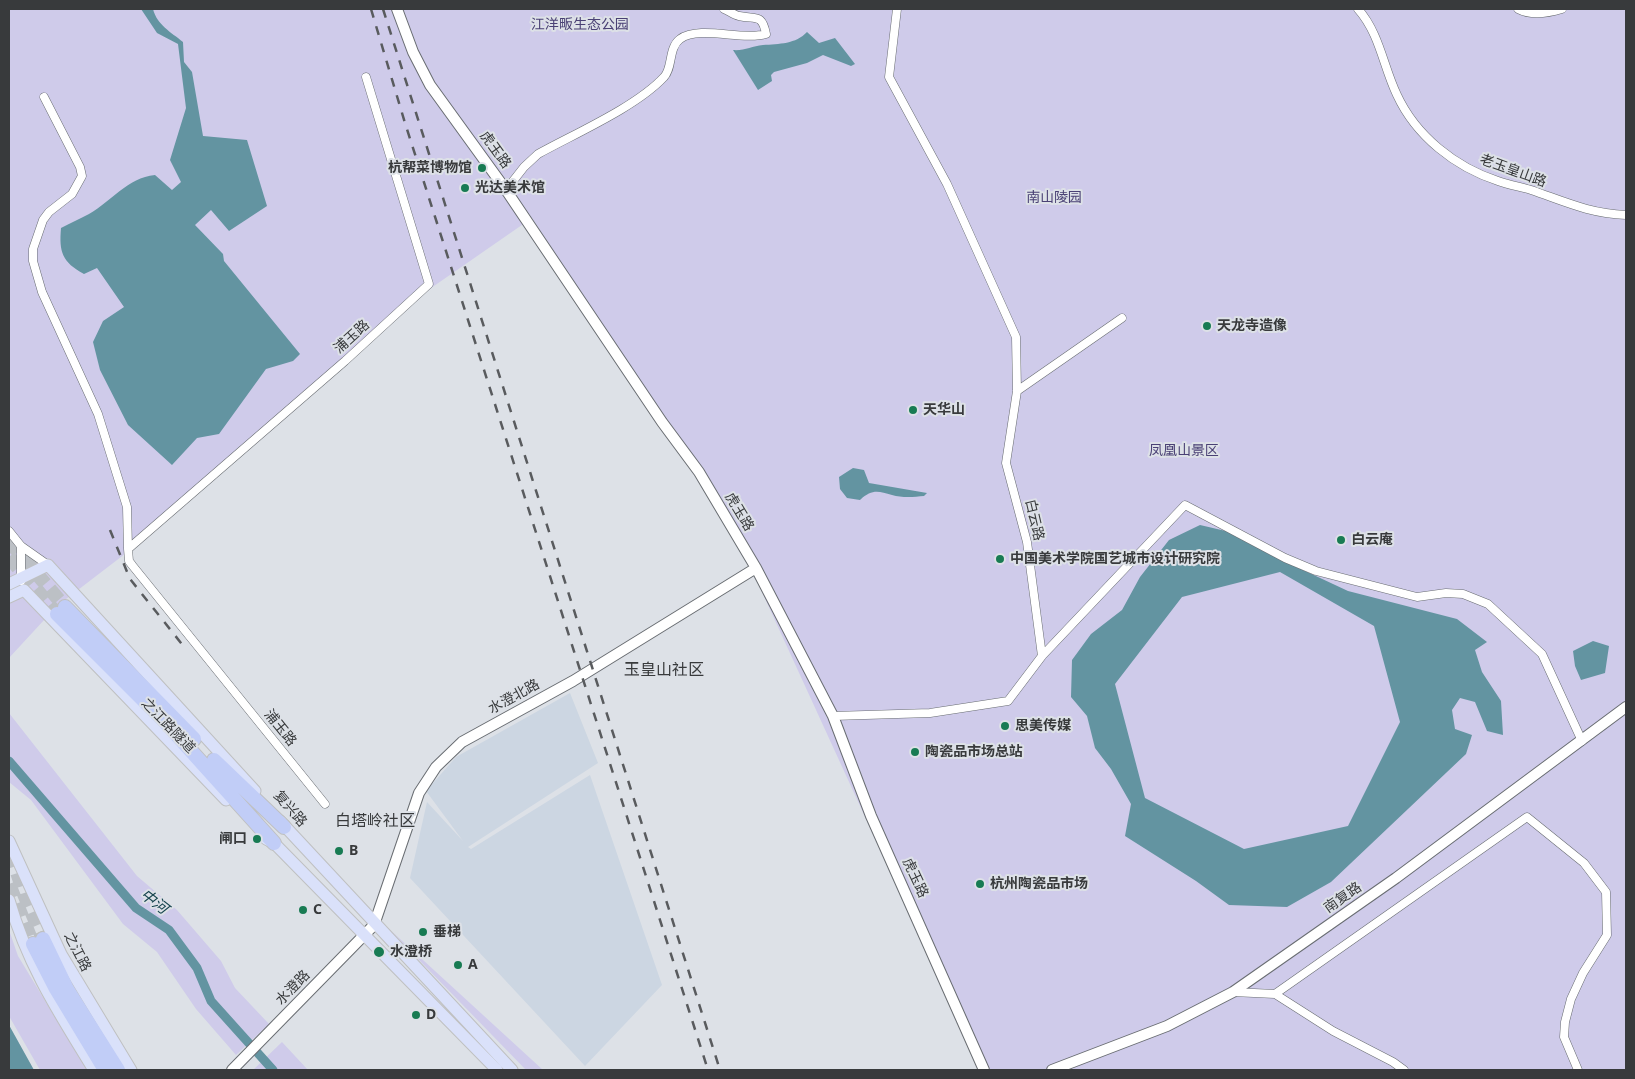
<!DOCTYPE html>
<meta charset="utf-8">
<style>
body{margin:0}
#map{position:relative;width:1635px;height:1079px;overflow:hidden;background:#dde1e7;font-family:"Noto Sans",sans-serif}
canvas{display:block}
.frame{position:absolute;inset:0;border:10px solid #383a3c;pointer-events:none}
</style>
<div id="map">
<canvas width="1635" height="1079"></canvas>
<div class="frame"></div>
</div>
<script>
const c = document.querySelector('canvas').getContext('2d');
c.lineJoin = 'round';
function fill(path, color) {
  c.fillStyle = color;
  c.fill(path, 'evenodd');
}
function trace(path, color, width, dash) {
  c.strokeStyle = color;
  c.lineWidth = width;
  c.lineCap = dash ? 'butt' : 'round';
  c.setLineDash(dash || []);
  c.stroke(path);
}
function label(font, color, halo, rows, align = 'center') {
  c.font = font + ' "Noto Sans","Noto Sans SC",sans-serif';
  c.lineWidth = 4;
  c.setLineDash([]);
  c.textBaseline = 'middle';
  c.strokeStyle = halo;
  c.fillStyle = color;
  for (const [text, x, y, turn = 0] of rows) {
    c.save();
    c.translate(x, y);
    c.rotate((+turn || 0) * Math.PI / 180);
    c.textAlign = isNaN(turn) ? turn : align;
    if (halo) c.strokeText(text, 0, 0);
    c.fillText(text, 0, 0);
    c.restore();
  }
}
const built = new Path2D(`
 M570,693L598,763L468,847L471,849L590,775L662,985L585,1066L410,878L427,802L463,841L426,791L456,757Z`);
const green = new Path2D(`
 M9,9H1626V1070H981L740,544L532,218L408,304L134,547L57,606L9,658Z
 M9,713L137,876L177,910L221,961L235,988L269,1024L236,1055L196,1009L157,952L123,924L31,800L9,782Z
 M387,927L543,1070H526Z
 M9,930L18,956L87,1070H40L9,1016Z
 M282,1042L308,1070H253Z`);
const water = new Path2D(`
 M141,9H153C157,25 171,32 183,42L184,62L192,72L203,136L247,140L267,206L229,231L211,210L195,225L223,254L224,261L300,354L293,361L266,369L219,434L197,438L172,465L128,425L100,370L93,342L103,321L124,307L97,268L84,274C62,262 59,252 61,228C70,223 80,219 89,214C112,201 127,178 155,175L172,190L181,182L170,160L186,108L178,44L157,33Z
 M807,32L819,43L835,38L855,64L851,66L823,55L807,63L774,72L771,75L772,81L758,90L733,50C744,51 752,46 763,45C779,44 796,44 807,32Z
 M853,468L864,470L869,483L927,493L924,496C914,497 902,498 892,495C878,491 872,489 860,500L847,498L840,489L839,477Z
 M1200,525L1230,532L1273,556L1348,591L1457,619L1487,642L1475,650L1482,672L1501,701L1503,735L1487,731L1475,702L1460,698L1452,710L1455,729L1472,735L1466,754L1331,882L1287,907L1229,905L1196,881L1125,836L1131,804L1111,769L1095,748L1087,716L1071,697L1072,660L1091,634L1122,610L1140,577L1169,540ZM1280,572L1374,626L1400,722L1348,826L1244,849L1145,798L1115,684L1182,597Z
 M1593,641L1609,646L1605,673L1581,680L1575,666L1573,651Z
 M9,1025L34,1070H9Z`);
const canal = new Path2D(`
 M9,761L136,908L169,930L197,968L211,1001L273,1070`);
const highwayTunnel = new Path2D(`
 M9,541L65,607
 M9,557L57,614
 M11,853L24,894L43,939
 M9,884L33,944`);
const street = new Path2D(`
 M897,9L889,77L947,184L1016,337L1017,391L1006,463L1027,542L1042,656
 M1358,9C1380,34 1383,66 1397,95C1416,136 1455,167 1498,181C1509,185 1521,187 1531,190C1566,202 1588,213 1626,215
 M1518,9C1531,16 1549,13 1562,9
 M44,97L80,167L82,176L72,194L49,212L43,220L33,249V261L42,292L98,414L127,507L128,549
 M506,190L524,167L538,154C576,133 636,107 664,77C673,68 668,48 680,39C700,25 742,41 766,34C762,13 756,20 739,16C734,15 729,11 724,9
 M1017,391L1122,318
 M9,531L21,546L48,565
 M21,546V581
 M833,716L930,713L1008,701L1042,656L1185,505L1285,558L1316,571L1417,597L1446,593L1463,594L1488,604L1542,654L1582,741
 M325,804L132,565L129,561L128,549L345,361L429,284L366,77
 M1233,992L1275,994L1333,1031L1393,1062L1404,1070
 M1275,994L1527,817L1584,863L1606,892L1607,935L1583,973L1571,999L1565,1022L1564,1037L1578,1070`);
const secondary = new Path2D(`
 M397,9L413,52L430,85L506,190L662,422L699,472L756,568L833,716L871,816L984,1070
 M232,1070L374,925L419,793L436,767L462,742L573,681L756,568
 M1052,1070L1167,1026L1233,992L1396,878L1626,707`);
const primary = new Path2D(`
 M48,565L255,791
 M9,584L48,565
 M9,597L24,590L226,800
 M280,821L512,1070
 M266,839L274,843L497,1070
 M9,841L61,954L131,1070
 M9,900C28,966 59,1013 94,1070`);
const highway = new Path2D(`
 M65,607L194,739
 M57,614L164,721L274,843
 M214,760L284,827
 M43,939L67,989L118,1070
 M33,944L56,989L105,1070`);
const rail = new Path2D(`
 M371,9L405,123L708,1070
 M383,9L720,1070
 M110,530L130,579L185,648`);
const markers = [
 [482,168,5,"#187b53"],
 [465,188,5,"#187b53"],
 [1207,326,5,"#187b53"],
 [913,410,5,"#187b53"],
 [1341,540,5,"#187b53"],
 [1000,559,5,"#187b53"],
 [1005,726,5,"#187b53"],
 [915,752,5,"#187b53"],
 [257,839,5,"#187b53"],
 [339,851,5,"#187b53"],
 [980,884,5,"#187b53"],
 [303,910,5,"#187b53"],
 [423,932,5,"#187b53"],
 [379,952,6,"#187b53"],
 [458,965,5,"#187b53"],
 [416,1015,5,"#187b53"]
];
const parkNames = [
 ["江洋畈生态公园",580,25],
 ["南山陵园",1054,198],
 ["凤凰山景区",1184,451]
];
const streetNames = [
 ["虎玉路",495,150,54],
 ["老玉皇山路",1513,171,20],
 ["浦玉路",352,337,-42],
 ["虎玉路",739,512,59],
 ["白云路",1034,520,77],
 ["水澄北路",514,697,-29],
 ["之江路隧道",168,726,46],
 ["浦玉路",280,728,51],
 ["复兴路",290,809,49],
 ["虎玉路",915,878,65],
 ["南复路",1343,898,-35],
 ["之江路",77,952,63],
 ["水澄路",293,988,-46]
];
const poiNames = [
 ["杭帮菜博物馆",472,168,"right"],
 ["光达美术馆",475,188],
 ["天龙寺造像",1217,326],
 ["天华山",923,410],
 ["白云庵",1351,540],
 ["中国美术学院国艺城市设计研究院",1010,559],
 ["思美传媒",1015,726],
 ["陶瓷品市场总站",925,752],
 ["闸口",247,839,"right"],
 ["B",349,851],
 ["杭州陶瓷品市场",990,884],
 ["C",313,910],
 ["垂梯",433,932],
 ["水澄桥",390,952],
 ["A",468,965],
 ["D",426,1015]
];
const waterNames = [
 ["中河",154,902,38]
];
const quarterNames = [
 ["玉皇山社区",664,670],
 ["白塔岭社区",375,821]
];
fill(built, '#ccd6e2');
fill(green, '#cfcbea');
fill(water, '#6394a1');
trace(canal, '#6394a1', 9);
trace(highwayTunnel, '#bcc0c5', 14, [14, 7]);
trace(street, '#696d72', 9);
trace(secondary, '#696d72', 12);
trace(primary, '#bfc0c1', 13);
trace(highway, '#bfc0c1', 16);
trace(street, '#fff', 8);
trace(secondary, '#fff', 10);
trace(primary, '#dae1fa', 11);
trace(highway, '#c1cdf7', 14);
trace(rail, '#595b5e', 2.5, [9, 9]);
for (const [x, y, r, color] of markers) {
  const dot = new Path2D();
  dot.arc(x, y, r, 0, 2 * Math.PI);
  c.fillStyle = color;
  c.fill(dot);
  trace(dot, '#dde1e7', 2);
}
label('14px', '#4a4175', '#dde1e7', parkNames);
label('14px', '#383a3c', '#dde1e7', streetNames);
label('bold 14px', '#383a3c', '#dde1e7', poiNames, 'left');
label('italic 15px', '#15434d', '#dde1e7', waterNames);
label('16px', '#383a3c', '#dde1e7', quarterNames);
</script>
